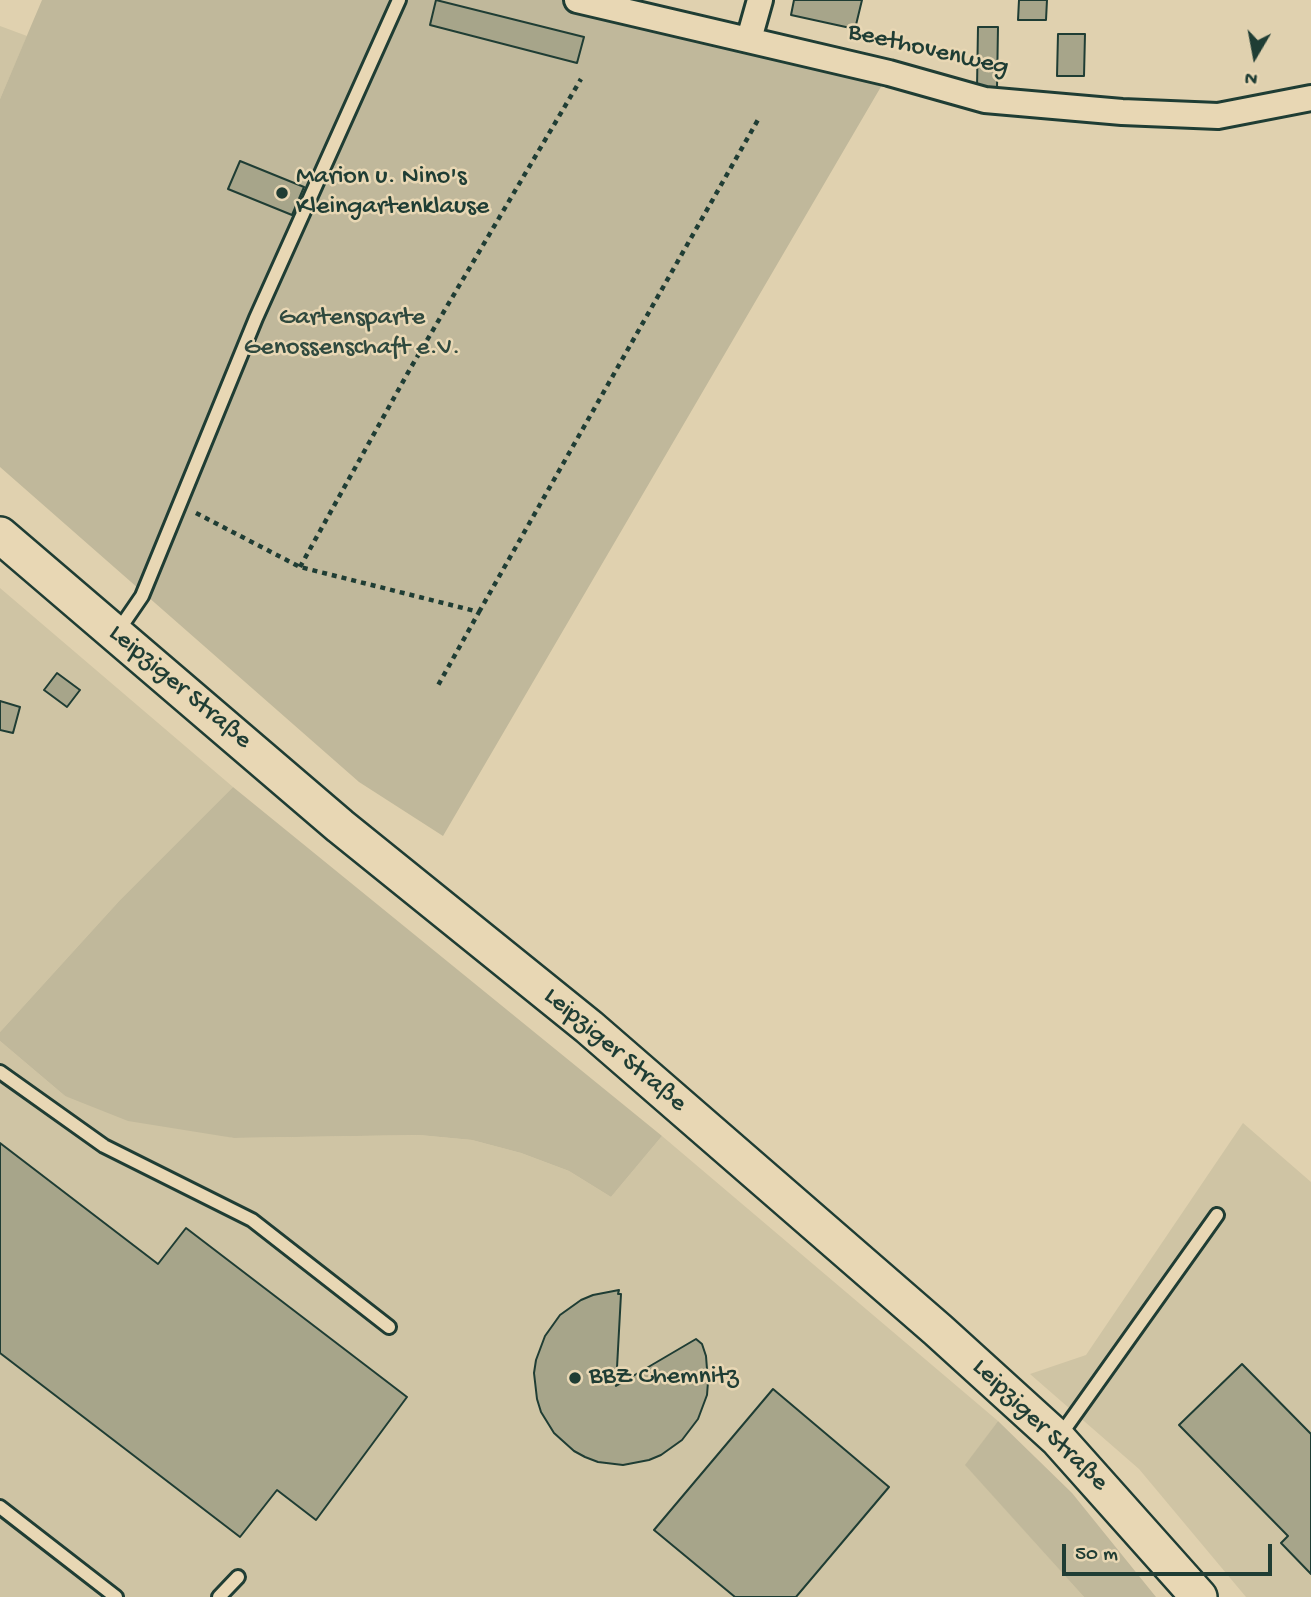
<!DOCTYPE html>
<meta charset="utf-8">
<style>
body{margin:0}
#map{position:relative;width:1311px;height:1597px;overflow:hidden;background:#e0d1af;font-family:"Gochi Hand",sans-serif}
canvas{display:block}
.north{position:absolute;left:1220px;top:21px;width:70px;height:70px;-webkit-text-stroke:5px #e8d7b4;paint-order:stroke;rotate:190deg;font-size:19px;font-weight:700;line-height:28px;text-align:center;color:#1f3d34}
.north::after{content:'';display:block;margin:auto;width:24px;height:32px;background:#1f3d34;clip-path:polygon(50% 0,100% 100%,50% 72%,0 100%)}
.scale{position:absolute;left:1062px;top:1544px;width:210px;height:32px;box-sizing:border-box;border:4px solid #1f3d34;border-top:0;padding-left:9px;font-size:21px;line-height:24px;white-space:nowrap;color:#1f3d34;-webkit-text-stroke:5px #e8d7b4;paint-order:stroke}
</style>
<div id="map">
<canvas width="1311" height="1597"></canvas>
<div class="north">N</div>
<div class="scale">50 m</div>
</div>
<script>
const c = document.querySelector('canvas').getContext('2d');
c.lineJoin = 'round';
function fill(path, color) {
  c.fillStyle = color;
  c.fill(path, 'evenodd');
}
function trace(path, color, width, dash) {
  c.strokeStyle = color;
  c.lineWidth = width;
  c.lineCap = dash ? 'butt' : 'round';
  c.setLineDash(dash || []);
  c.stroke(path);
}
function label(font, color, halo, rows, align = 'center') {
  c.font = font + ' "Gochi Hand",sans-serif';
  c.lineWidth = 5;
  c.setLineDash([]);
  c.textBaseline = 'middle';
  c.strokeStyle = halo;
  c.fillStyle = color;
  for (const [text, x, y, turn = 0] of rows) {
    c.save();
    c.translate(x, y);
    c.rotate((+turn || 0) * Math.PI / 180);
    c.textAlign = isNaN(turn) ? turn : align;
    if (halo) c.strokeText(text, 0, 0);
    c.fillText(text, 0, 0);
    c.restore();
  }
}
const built = new Path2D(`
 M0,26L27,36L0,99Z
 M0,588L233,787L120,900L0,1032Z
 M0,1041L65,1096L234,1138L419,1135L472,1140L521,1153L569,1171L611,1197L662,1136L998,1421L966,1465L1084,1597H0Z
 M1243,1123L1311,1182V1597H1246L1139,1469L1030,1374L1086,1355Z`);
const green = new Path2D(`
 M42,0H577L889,73L443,836L359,782L0,467V99Z
 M233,787L662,1136L611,1197L569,1171L521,1153L472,1140L419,1135L234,1138L128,1121L65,1096L0,1041V1032L120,900Z
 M998,1421L1072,1493L1156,1597H1084L965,1465Z`);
const building = new Path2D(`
 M436,0L584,37L577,63L430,25Z
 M794,0H862L855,29L791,15Z
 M1019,0H1047L1046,20H1018Z
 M978,27H998L997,88H977Z
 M1058,34H1085L1084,76H1057Z
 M240,161L304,187L292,215L228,189Z
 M57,673L80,690L67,707L44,690Z
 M0,701L20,707L13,733L0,730Z
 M0,1143L158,1264L186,1228L407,1397L316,1520L277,1490L240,1537L0,1353Z
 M619,1290L618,1294H621L616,1386L696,1339L702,1344L706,1356L708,1382L707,1395L698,1419L682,1440L661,1455L649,1460L623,1465L598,1462L585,1457L574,1451L554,1433L541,1412L537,1399L534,1373L536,1360L545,1336L560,1315L581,1300L593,1295Z
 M1242,1364L1311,1434V1574L1281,1543L1288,1536L1179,1425Z
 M773,1389L889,1487L796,1597H735L654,1530Z`);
const path = new Path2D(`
 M196,513L300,567L479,612L436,689
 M300,567L410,369L581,79
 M479,612L759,118`);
const lane = new Path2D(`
 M118,631L142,596L256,318L399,0
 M0,1072L104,1146L252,1220L389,1327
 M1059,1437L1217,1215
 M0,1507L116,1597
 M219,1597L238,1577`);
const street = new Path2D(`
 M577,0L889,73L985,100L1122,112L1218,116L1311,98
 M749,39L760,0`);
const secondary = new Path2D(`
 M0,535L340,826L589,1027L938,1330L1058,1439L1199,1597`);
const markers = [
 [282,193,7,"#1f3d34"],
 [575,1378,7,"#1f3d34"]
];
const streetNames = [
 ["Beethovenweg",928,51,13],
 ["Leipziger Straße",179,688,40],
 ["Leipziger Straße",614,1051,40],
 ["Leipziger Straße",1039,1426,44]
];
const poiNames = [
 ["Marion u. Nino's",296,178],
 ["Kleingartenklause",296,208],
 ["BBZ Chemnitz",589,1378]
];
const parkNames = [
 ["Gartensparte",352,319],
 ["Genossenschaft e.V.",352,349]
];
fill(built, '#cfc4a4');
fill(green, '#c0b89b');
fill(building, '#a7a58a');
trace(building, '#1f3d34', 2);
trace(lane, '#1f3d34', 18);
trace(street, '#1f3d34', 30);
trace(secondary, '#1f3d34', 40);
trace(path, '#1f3d34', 4.5, [5, 5]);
trace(lane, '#e8d7b4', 12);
trace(street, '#e8d7b4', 24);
trace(secondary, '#e8d7b4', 35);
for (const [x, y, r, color] of markers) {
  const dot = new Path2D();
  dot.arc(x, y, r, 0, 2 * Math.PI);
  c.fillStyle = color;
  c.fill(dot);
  trace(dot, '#e8d7b4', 2.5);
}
label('26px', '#1f3d34', '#e8d7b4', streetNames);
label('26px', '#1f3d34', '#e8d7b4', poiNames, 'left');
label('26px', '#2f493e', '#e8d7b4', parkNames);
</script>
